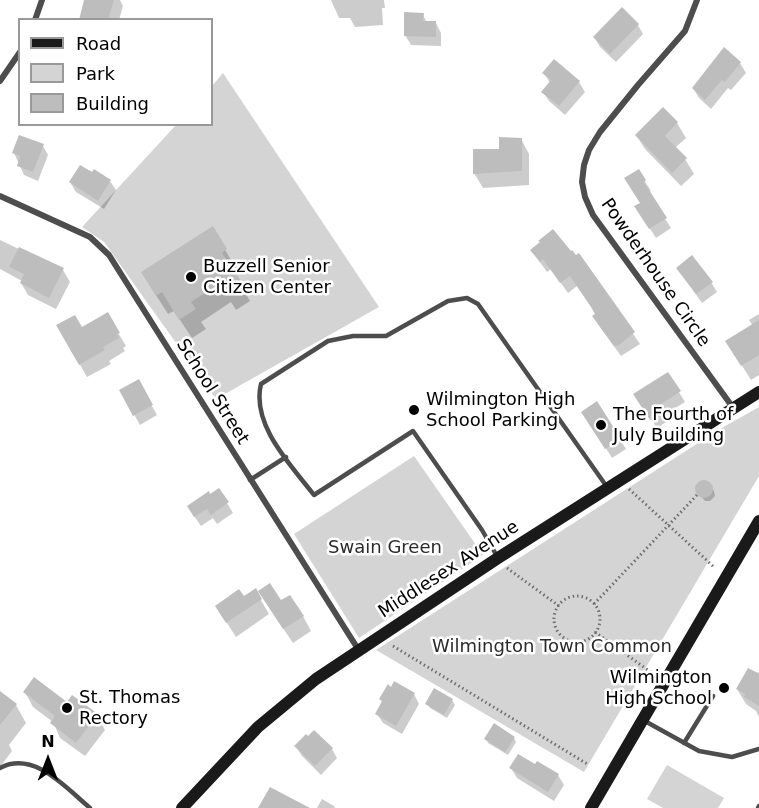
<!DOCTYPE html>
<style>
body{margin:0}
#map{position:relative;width:759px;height:808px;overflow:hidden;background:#fff;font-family:"DejaVu Sans",sans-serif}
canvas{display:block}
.legend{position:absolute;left:18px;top:18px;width:195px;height:108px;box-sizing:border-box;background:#fff;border:2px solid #999;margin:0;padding:8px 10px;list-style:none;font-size:18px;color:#000}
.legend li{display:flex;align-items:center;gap:12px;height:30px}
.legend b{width:30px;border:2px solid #999}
.north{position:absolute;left:18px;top:730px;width:60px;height:60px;-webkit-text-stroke:4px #fff;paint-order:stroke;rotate:0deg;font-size:16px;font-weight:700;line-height:24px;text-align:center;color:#000}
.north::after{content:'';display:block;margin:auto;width:21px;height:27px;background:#000;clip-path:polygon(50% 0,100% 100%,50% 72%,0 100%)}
</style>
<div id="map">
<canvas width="759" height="808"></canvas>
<ul class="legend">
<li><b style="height:8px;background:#1a1a1a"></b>Road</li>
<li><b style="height:16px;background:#d4d4d4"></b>Park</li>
<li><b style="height:16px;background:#bdbdbd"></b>Building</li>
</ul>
<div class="north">N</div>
</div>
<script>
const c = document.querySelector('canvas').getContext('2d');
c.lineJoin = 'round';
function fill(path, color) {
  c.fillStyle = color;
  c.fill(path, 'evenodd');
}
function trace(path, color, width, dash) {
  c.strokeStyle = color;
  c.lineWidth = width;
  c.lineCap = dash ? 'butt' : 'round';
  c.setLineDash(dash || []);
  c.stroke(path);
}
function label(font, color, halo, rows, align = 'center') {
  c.font = font + ' "DejaVu Sans",sans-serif';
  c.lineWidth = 5;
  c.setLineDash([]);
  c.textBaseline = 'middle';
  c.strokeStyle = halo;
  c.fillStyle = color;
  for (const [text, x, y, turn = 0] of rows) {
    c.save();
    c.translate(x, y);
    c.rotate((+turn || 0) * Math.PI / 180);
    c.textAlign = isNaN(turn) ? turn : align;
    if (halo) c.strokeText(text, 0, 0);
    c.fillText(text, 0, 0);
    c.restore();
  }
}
const green = new Path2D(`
 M223,73L379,307L216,399L104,242L82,227L176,125L212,124V86Z
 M759,407V476L584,772L376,650L720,429Z
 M414,456L483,555L359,638L294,534Z
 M667,765L724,798L718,808H663L647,799Z`);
const shadow = new Path2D(`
 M85,0H120L123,6L119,20H80Z
 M331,0H384L385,8H382L383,25L355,27L350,18H339Z
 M423,15L427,23H436L441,33V46L411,45L405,35Z
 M638,25L643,34L616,62L600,47L595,38Z
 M724,49L740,63L746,73L731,90L728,88L711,109L699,98L693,88Z
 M544,73L579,82L585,92L565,115L549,101L543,92L550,83Z
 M663,109L677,123L686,138L675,148L685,159L694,174L681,186L645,149L636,135Z
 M521,139L529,154V185L483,188L474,173L501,151Z
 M43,146L48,155L38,181L24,175L14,153Z
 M638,171L651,191L648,192L671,228L656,238L642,216Z
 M110,181L116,190L104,209L76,192L70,182Z
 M212,228L237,270L233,272L250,301L236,310L231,302L201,322L206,329L192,338L174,311L168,314L154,292Z
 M0,240L63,270L70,282L56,309L28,295L21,283L22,281L0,269Z
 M532,251L576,257L579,255L640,344L621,356L600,327L594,317L596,313L577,286L568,293L551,269L547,272Z
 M678,269L711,282L717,292L702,303Z
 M107,314L126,346L123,348L125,351L109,361L111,364L87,377L58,326L81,329Z
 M759,314V375L751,380L736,356L753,326L749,320Z
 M668,374L685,402L663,416L666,422L657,428L641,404Z
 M138,381L157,415L140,425L121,391Z
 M597,403L626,449L612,458L589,421Z
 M702,482H707L714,491L715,496L710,501H705L697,491L698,486Z
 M219,490L233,513L217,524L213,518L201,526L194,516L210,496Z
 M255,590L269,614L236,637L225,620L243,598Z
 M281,603L303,616L311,631L293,643L268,606Z
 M759,676V717L756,711L746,704L737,689Z
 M435,690L452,700L455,705L447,718L430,708L427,704Z
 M25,692L97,715L105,730L85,756L60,738L53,722L33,707Z
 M0,693L16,705L26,723L9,745L12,751L0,767Z
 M414,694L419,704L402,734L383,723L377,714L383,703L381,699Z
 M514,738L516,742L508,755L488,743L486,739Z
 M296,746L332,749L337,758L321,775L302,756Z
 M536,766L558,775L564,785L554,801L517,778L511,768Z
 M322,799L334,806L335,808H317Z`);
const building = new Path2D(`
 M84,0H114L108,20H79Z
 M622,7L639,24L610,54L593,37Z
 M404,12L424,13L423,21H436V37L404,36Z
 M724,47L741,62L725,82L722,80L705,100L692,88Z
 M554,59L580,81L559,106L541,92L551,80L542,73Z
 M663,107L678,122L665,136L687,158L672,173L635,135Z
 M19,135L44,144L33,172L17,166L20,156L12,153Z
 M499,137L522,138V171L473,174V149H499Z
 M80,165L92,172L94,169L111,180L98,201L69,182Z
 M639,169L646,180L644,182L667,218L649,229L634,206L640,203L624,178Z
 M213,226L227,249L222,253L241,281L224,292L219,284L191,302L196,309L179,320L162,292L156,296L141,272Z
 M553,229L571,251L572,250L576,255L579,253L635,332L619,345L614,346L592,316L595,314L591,307L570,276L560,283L543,259L540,262L530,250L540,242L538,241Z
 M19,247L64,268L49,298L20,283L24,274L9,267Z
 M692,255L713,282L696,294L676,268Z
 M108,312L120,333L117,334L119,338L103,347L105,350L79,365L56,325L75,315L82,327Z
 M759,320V355L741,366L725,341Z
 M668,372L681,391L658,406L662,412L650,420L633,394Z
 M139,379L153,405L133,416L119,390Z
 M597,401L621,439L605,449L581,412Z
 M695 489a9 9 0 1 1 18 0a9 9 0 1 1-18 0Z
 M219,488L229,502L211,515L207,509L194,517L187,506L209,491L210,494Z
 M270,583L281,600L290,595L304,616L283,629L258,591Z
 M256,588L262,599L226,623L215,606L239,589L244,596Z
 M748,668L758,673L759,671V706L744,697L745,694L736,689Z
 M34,677L67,702L72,695L98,714L76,743L50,723L55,716L23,692Z
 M394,681L415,693L396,726L375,714L382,701L379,699L388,684L391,687Z
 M434,688L453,699L444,715L425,704Z
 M0,691L17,704L0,725Z
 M494,723L515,737L505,752L484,739Z
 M314,730L333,748L315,766L294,746L306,734L308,736Z
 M518,754L535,764L537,761L559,774L548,792L509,768Z
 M270,787L310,808H258Z`);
const path = new Path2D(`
 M629,489L714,567
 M507,568L559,606
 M554 619a23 23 0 1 1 46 0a23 23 0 1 1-46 0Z
 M594,604L697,495
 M595,632L652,673
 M393,646L589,765`);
const lane = new Path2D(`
 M250,480L286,457
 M498,558L482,530L413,431L314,495C291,465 251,425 261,384L328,341L353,336H386L448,301L467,298L478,304L607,487
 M643,720L699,751L732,757L759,749
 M684,743L713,696
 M0,768C34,750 66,788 90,808
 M758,808L759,806`);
const street = new Path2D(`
 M697,0L685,31L638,85L600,132L589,150L584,165L582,182L585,197L593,215L734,409
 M35,20L42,0
 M0,81L20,52
 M0,196L90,237L109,255L358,649`);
const secondary = new Path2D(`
 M182,808L258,727L316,679L498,558L759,392
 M591,808L759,521`);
const markers = [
 [191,277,6,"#000"],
 [414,410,6,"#000"],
 [601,425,6,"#000"],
 [724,688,6,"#000"],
 [67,708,6,"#000"]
];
const poiNames = [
 ["Buzzell Senior",203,267],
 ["Citizen Center",203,288],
 ["Wilmington High",426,400],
 ["School Parking",426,421],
 ["The Fourth of",613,415],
 ["July Building",613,436],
 ["Wilmington",712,678,"right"],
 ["High School",712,699,"right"],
 ["St. Thomas",79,698],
 ["Rectory",79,719]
];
const streetNames = [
 ["Powderhouse Circle",655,273,55],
 ["School Street",212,392,58],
 ["Middlesex Avenue",449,570,-33]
];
const parkNames = [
 ["Swain Green",385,548],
 ["Wilmington Town Common",552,647]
];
fill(green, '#d4d4d4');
fill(shadow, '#0003');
fill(building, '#bdbdbd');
trace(path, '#6f6f6f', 3, [1.5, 3]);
trace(lane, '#4d4d4d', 4.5);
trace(street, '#4d4d4d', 6);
trace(secondary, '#1a1a1a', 12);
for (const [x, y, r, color] of markers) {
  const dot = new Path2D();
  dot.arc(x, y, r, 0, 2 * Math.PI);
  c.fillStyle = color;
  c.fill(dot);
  trace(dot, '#fff', 2);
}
label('18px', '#000', '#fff', poiNames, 'left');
label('18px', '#000', '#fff', streetNames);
label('18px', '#2b2b2b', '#fff', parkNames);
</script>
